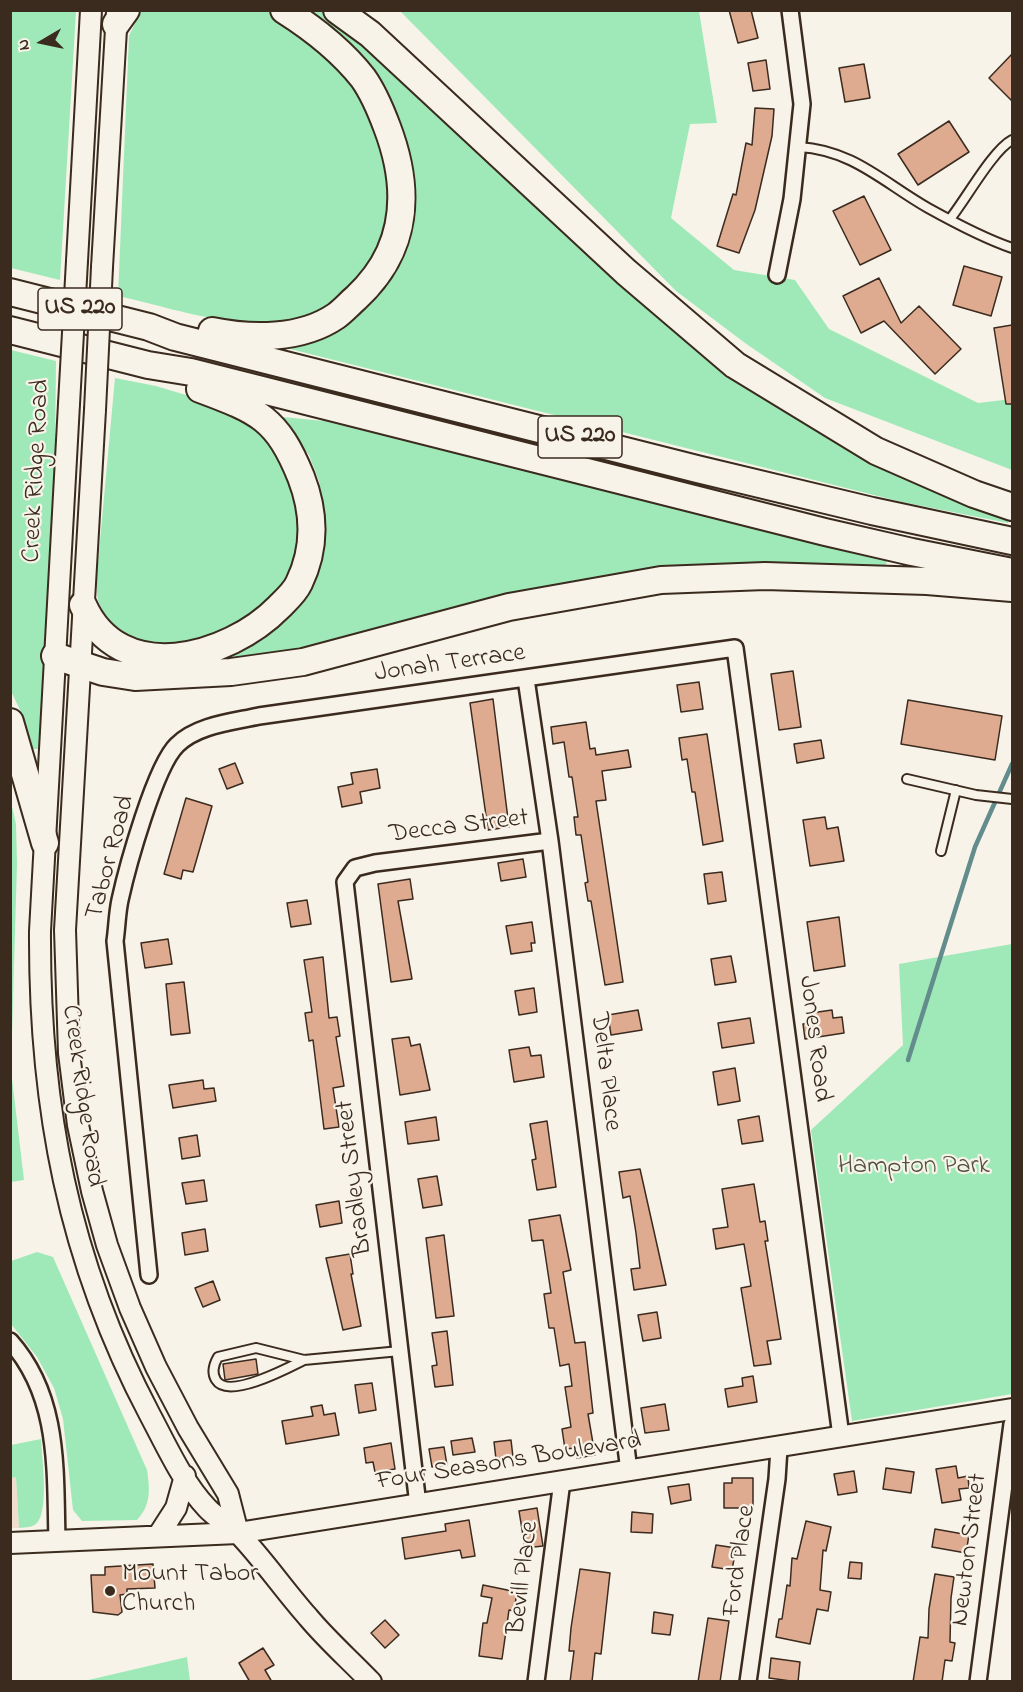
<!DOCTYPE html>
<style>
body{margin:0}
#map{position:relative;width:1023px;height:1692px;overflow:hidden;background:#f7f3e8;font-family:"Indie Flower",sans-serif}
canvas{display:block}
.frame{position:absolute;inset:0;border:12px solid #3b2a1e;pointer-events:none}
.north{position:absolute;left:12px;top:12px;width:60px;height:60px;-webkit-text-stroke:4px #f7f3e8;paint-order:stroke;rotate:261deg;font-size:16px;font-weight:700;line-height:24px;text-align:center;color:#3b2a1e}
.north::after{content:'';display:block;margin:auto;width:21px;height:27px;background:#3b2a1e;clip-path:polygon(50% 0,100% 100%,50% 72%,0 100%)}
</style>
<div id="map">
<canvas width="1023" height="1692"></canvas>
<div class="frame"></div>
<div class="north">N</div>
</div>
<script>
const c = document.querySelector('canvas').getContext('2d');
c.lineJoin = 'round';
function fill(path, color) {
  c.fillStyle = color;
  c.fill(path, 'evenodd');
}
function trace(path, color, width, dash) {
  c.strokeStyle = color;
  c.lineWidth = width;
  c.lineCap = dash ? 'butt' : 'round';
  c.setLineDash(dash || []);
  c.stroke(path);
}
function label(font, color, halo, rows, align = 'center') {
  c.font = font + ' "Indie Flower",sans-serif';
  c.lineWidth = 4.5;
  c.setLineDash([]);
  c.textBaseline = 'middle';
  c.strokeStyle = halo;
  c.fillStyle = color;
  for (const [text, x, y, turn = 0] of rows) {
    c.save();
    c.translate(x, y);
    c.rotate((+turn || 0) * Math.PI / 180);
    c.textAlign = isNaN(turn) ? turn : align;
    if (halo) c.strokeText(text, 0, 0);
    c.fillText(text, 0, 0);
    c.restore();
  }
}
const built = new Path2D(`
 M16,1477L19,1528H11L10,1478Z`);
const green = new Path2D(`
 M141,10C161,11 255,6 268,12C322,38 382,108 391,168C393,179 390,193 389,204C387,238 384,253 360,278C348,291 332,309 315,315C252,337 181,310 118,296L129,36Z
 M10,11H76L60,280L11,268Z
 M302,11H321L359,36L659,316L1009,515L1008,523L902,502L282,347L339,324L413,190L410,155L396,115Z
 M400,11H699L717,123L690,124L671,218L734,270L795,280L829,329L978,403L1012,399V470L825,398L745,343L676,291Z
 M11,350L56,361L55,453L39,749H30L20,710L11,691Z
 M115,378L156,386L219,405L252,422L282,452L305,522L292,574L276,598L229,633L169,648L126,638L109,624L98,601L96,584Z
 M283,417L324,421L887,560L885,569L812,566L339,641L278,655L171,667L228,652L323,541L324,510L319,481L309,455L283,424Z
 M10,798L16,824L17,863L11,1070L24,1180L11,1182Z
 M1012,944V1394L852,1421L811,1130L903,1045L899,964Z
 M37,1252L53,1257L147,1470C150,1490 151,1505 137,1520L82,1521L73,1510L63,1419L54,1388L37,1357L11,1324V1261Z
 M41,1439C42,1458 49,1510 37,1523C32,1528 26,1527 19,1528L16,1477L11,1478V1445Z
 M187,1657L190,1681H84Z`);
const stream = new Path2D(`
 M908,1060L975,847L1012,764`);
const building = new Path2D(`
 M729,10H751L758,38L738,43Z
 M1012,54V101L989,78Z
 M766,60L770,89L753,91L748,63Z
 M864,64L870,98L845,102L839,68Z
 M755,108L774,109L772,136L755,210L739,253L717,246L733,194L736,195L746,143L752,145Z
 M949,121L969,152L918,185L898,154Z
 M864,196L891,250L860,265L833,211Z
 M964,266L1002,277L991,316L953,305Z
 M879,278L901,323L919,306L961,349L935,374L884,321L861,333L843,296Z
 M1012,325V404H1006L994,328Z
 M793,671L801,727L779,730L771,674Z
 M699,682L703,709L681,712L677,685Z
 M493,699L509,827L488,830L470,703Z
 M908,700L1002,716L995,760L901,744Z
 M586,722L590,749L595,748L596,755L628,750L631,767L602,771L606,800L596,801L623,982L605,985L591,901H588L585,883L588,882L581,835H576L574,817H578L572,777H569L564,742L553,744L551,727Z
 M707,734L723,841L703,845L695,792H692L687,759L682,760L679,738Z
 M821,740L824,758L797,763L794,744Z
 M235,763L243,783L227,789L219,769Z
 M377,769L380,788L360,792L362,803L342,807L338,787L353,784L351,773Z
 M186,798L212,806L193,872L183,870L181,879L164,874Z
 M825,817L827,829L838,827L844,861L810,866L803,820Z
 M523,859L526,877L501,881L498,863Z
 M722,872L726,901L708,904L704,874Z
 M410,879L413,899L398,901L412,979L391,982L378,884Z
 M307,900L311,924L291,927L287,903Z
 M839,917L845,966L814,971L807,922Z
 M532,922L535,943H531L532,951L511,954L506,926Z
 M168,939L172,964L145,968L141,943Z
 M731,956L736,982L715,985L711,959Z
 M323,957L329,1018L337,1017L340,1036L336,1037L344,1086L333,1088L339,1127L324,1129L313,1040L309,1041L305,1013L312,1012L304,960Z
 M184,982L190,1033L171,1035L166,984Z
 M534,988L537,1012L519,1015L515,991Z
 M638,1010L642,1030L611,1035L608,1015Z
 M832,1010L833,1018L842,1017L844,1033L805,1039L803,1024L813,1022L811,1013Z
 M750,1018L754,1043L722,1048L718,1023Z
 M409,1037L411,1046L420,1044L430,1090L400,1095L392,1039Z
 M529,1047L531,1056L541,1055L544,1077L514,1082L509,1050Z
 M735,1068L740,1101L718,1105L713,1072Z
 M203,1080L204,1089L214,1088L216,1101L173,1108L169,1085Z
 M759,1116L763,1141L742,1144L738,1120Z
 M436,1117L439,1140L408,1144L405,1122Z
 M547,1121L556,1187L537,1190L532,1160L536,1159L530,1124Z
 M197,1135L200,1156L182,1159L179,1138Z
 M640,1169L666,1285L634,1290L631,1269L640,1268L636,1233L630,1196L623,1198L619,1172Z
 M437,1176L442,1205L423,1208L418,1179Z
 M204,1180L207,1201L186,1204L182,1183Z
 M754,1184L760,1222L765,1221L768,1241H765L781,1339L767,1341L771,1364L754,1366L741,1288L751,1286L744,1244L716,1249L713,1229L728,1227L722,1189Z
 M339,1201L342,1223L320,1227L316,1205Z
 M560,1215L571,1270L563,1272L575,1343L585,1342L593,1413L588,1414L595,1455L577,1458L575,1448L565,1449L562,1429L571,1427L565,1387L572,1386L569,1364L560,1366L554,1328H549L544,1294L551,1293L543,1240L532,1241L529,1220Z
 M205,1229L208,1251L185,1255L182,1233Z
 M444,1235L454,1316L436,1318L426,1238Z
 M350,1254L353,1274H351L361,1326L343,1330L326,1258Z
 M213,1281L220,1300L203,1307L195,1288Z
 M657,1312L661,1338L643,1341L638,1315Z
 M447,1331L453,1385L435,1387L432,1366L437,1365L432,1333Z
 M256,1359L258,1374L225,1380L223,1364Z
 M753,1376L757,1402L728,1407L725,1389L743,1386L742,1378Z
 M372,1383L376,1410L359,1413L355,1385Z
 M665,1404L669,1430L645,1433L641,1408Z
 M322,1405L324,1415L335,1413L339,1435L286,1444L282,1421L313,1416L311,1407Z
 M472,1438L475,1452L453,1455L451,1441Z
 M511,1440L513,1457L496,1459L494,1442Z
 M391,1443L395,1469L375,1472L373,1462L366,1463L364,1448Z
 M444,1447L447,1465L432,1467L429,1449Z
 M956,1466L958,1478L968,1476L969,1488L959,1489L961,1500L942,1503L936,1469Z
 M886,1468L914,1472L911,1493L883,1489Z
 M854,1471L857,1492L838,1495L834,1474Z
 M732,1478H753V1508H724V1483H732Z
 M689,1484L691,1500L671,1504L668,1487Z
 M537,1508L543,1546L525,1548L519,1511Z
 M632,1512L653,1514L652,1533L631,1532Z
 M469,1520L475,1556L462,1558L460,1550L405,1559L402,1538L446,1531L445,1524Z
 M806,1521L831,1527L826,1551L823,1550L820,1590L831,1592L828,1611L817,1609L810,1644L776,1637L779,1619H782L787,1585L790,1586L792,1558L797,1559Z
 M935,1529L969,1535L966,1553L932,1547Z
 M716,1545L736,1548L732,1570L712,1567Z
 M850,1562L862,1563L861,1579L848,1578Z
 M153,1564L155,1588L127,1589V1594L120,1595L122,1612L118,1615L93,1612L91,1575H105V1567Z
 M580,1569L610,1573L601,1654L595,1653L592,1682H570L574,1651H569L571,1628Z
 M935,1574L954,1577L951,1598L950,1642L955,1643L952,1661L945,1660L942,1682H913L920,1637L928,1638L929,1609Z
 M483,1585L517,1592L514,1611L509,1610L502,1659L479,1656L483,1623H487L492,1598L481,1596Z
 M654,1612L673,1615L670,1635L652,1633Z
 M708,1618L729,1621L720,1682H698Z
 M385,1620L399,1635L385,1648L371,1633Z
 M263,1648L274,1665L265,1670L272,1682H250L239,1663Z
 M771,1658L800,1662L798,1682L769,1678Z`);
const lane = new Path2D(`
 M799,147C853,150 884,183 928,208C955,223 983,238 1012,248
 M950,219C966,199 993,150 1012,140
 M907,779L976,795L1012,799
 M941,851L956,790
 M304,1360C288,1368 228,1400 216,1380C211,1372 214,1364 218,1357L256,1348L304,1360L400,1351`);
const street = new Path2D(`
 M777,275L792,199L802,104L790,10
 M526,679L550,841L629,1471
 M149,1275L115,941C117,928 117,914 120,900C127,868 155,766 177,745C197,725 232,722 259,716L735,648L841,1436
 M10,1341C60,1397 55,1470 57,1540
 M418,1505L345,882L355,868L375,863L550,841
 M536,1682L562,1481
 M748,1682L777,1479L779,1448
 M978,1682L1012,1424`);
const secondary = new Path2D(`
 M77,261L91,10
 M102,267L117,12
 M69,404L40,931C39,1105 68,1260 150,1415C166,1445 183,1483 207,1508C216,1518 229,1524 238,1533C263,1559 284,1590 308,1617C327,1640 350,1660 371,1682
 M95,410L65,930L69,1053L78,1125L92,1191L107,1245L130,1308L156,1367L188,1428L228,1494L238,1533
 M158,1536L176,1508L185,1476
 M10,1543L238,1533L1012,1409`);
const highway = new Path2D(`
 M337,10L370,34L626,272L735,365L876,451L974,494L1012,507
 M116,24L126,10
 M10,292L149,327L175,337L697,469L872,511L1012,541
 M10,330L148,365L191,372L825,532L912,552L1012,572
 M212,331C251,339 301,340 336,316C343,311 349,304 356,298C408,250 411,190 387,127C381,111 373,92 363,78C341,50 314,29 284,10
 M83,605C120,688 228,659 279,607C286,600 295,592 299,583C316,548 315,513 301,477C277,418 259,411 200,389
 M55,656L103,672L135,677L231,672L303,662L509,607L661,580L765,576L927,581L1012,588
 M10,722L45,843`);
const secondaryBridge = new Path2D(`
 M69,404L77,261
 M95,410L102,267`);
const markers = [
 [110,1591,6,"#3b2a1e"]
];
const shields = [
 [80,309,84],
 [580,437,84]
];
const shieldNames = [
 ["US 220",80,309],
 ["US 220",580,437]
];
const streetNames = [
 ["Creek Ridge Road",38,471,-87],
 ["Jonah Terrace",450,665,-8],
 ["Decca Street",459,828,-7],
 ["Tabor Road",112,858,-75],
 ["Jones Road",813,1039,83],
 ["Delta Place",604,1072,83],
 ["Creek Ridge Road",81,1096,82],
 ["Bradley Street",356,1178,-97],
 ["Four Seasons Boulevard",509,1463,-9],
 ["Newton Street",971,1550,-83],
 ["Ford Place",741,1561,-82],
 ["Bevill Place",525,1578,-83]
];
const parkNames = [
 ["Hampton Park",914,1168]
];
const poiNames = [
 ["Mount Tabor",122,1576],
 ["Church",122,1606]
];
fill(built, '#f0ddce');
fill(green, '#9fe9b8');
trace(stream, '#638c8c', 4.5);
fill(building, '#deab91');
trace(building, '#3b2a1e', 1.5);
trace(lane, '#3b2a1e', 12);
trace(street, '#3b2a1e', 20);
trace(secondary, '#3b2a1e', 24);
trace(highway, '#3b2a1e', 30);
trace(lane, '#f7f3e8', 8);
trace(street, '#f7f3e8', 15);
trace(secondary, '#f7f3e8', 20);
trace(highway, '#f7f3e8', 26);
trace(secondaryBridge, '#3b2a1e', 24, []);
trace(secondaryBridge, '#f7f3e8', 20);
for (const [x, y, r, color] of markers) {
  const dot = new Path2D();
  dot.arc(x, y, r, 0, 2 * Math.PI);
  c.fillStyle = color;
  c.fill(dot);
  trace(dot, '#f7f3e8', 2);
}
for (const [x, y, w] of shields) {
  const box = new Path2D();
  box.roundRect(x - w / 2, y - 21, w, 42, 4.5);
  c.fillStyle = '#f7f3e8';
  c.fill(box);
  trace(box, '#3b2a1e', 1.5);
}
label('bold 24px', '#3b2a1e', null, shieldNames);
label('26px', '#3b2a1e', '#f7f3e8', streetNames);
label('26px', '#4f503d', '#f7f3e8', parkNames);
label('26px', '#3b2a1e', '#f7f3e8', poiNames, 'left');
</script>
